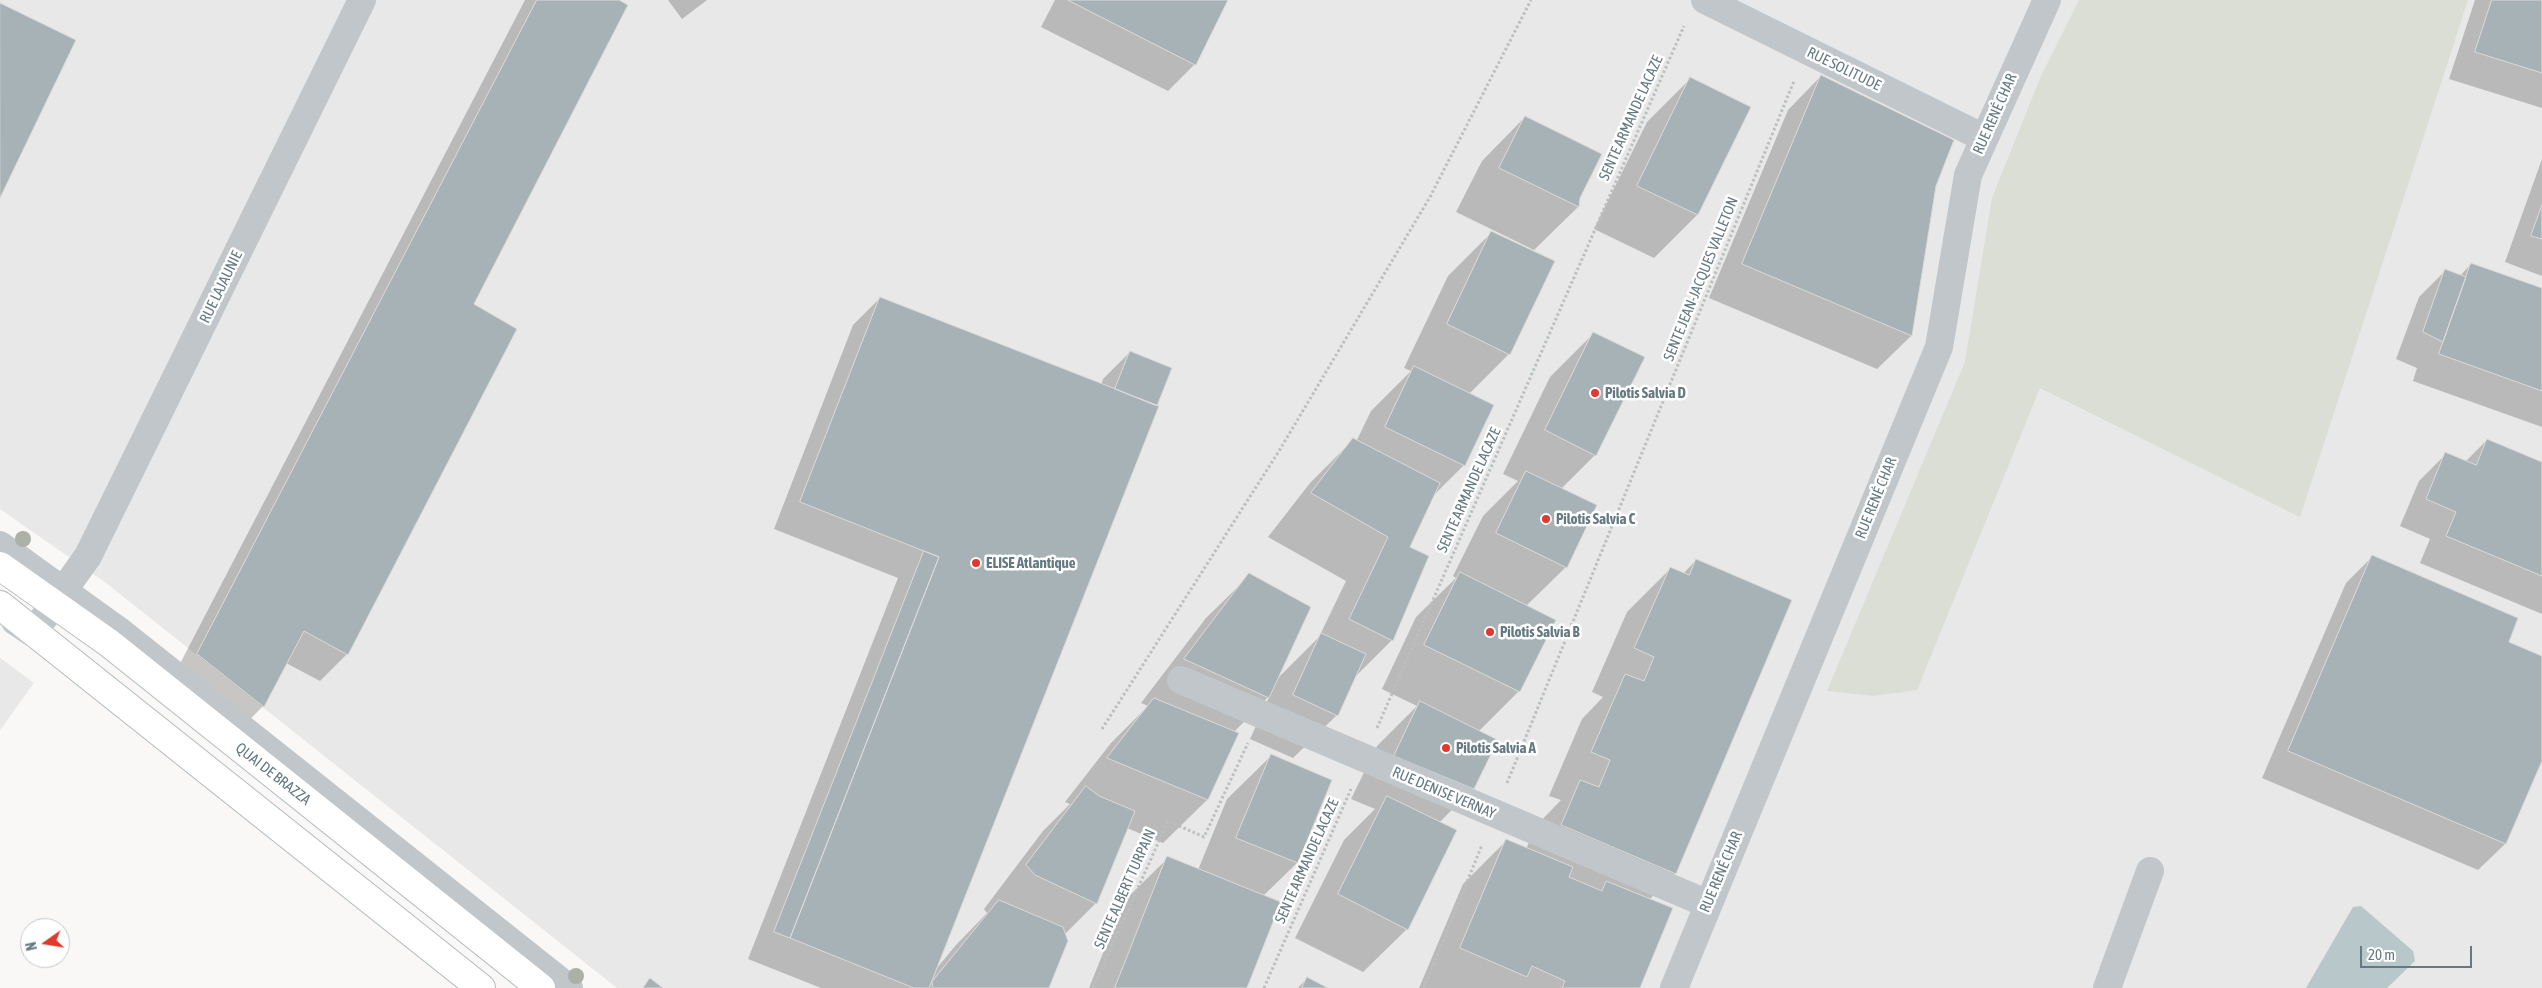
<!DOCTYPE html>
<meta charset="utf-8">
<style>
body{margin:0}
#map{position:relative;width:2542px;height:988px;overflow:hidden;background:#f9f8f6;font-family:"Asap Condensed",sans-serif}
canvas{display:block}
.north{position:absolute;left:20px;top:918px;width:50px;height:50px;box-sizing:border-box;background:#fff;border:1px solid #c1c9cd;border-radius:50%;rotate:257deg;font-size:14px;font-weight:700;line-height:20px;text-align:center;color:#647981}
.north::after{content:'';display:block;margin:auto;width:18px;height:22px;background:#e1392e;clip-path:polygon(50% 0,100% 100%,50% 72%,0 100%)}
.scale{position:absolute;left:2360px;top:946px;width:112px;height:22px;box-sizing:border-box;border:2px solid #647981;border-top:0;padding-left:6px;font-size:15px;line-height:18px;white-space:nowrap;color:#647981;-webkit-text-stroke:4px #fff;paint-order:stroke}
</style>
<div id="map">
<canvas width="2542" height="988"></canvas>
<div class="north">N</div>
<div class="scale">20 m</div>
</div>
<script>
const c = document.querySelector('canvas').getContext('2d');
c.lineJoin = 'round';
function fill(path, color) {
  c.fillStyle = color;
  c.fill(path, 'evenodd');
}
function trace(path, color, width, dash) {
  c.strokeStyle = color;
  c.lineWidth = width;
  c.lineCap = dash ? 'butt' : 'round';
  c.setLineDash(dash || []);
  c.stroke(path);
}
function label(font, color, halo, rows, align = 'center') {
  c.font = font + ' "Asap Condensed",sans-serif';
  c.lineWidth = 5;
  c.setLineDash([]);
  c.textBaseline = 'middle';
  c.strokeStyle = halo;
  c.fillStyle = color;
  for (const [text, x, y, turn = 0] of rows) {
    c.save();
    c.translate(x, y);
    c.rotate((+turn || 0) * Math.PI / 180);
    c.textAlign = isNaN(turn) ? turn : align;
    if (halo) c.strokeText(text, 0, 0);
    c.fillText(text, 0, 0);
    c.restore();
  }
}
const built = new Path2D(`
 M0,0H2542V988H617L106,583L0,509Z
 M0,658L34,683L0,730Z`);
const green = new Path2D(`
 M2079,0H2468L2300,517L2040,388L1917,690L1873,696L1827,691L1965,362L1992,198L2041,76Z`);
const water = new Path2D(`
 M2361,906L2413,951L2415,961L2387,988H2306L2353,907Z`);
const shadow = new Path2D(`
 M525,0H616L472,305L347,654L320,681L286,663L263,706L237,733L171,681Z
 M668,0H707L682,19Z
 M1055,0H1227L1195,64L1168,91L1041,27Z
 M2475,0H2542V108L2449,79Z
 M1821,76L1935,186L1911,336L1877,369L1709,298L1788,110Z
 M1690,79L1697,215L1654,258L1594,229L1647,122Z
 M1525,117L1579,197L1578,207L1534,250L1456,212L1482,161Z
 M2542,159V276L2505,262Z
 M1492,232L1509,354L1469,394L1493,406L1464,465L1432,497L1408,548L1392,640L1354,678L1337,715L1293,758L1250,739L1270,695L1234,732L1237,733L1207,800L1163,843L1127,828L1096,903L1065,934L1047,988H821L748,959L898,578L774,529L853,325L880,298L1101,385L1103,379L1130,352L936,969L956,945L987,913L984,909L1043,831L1070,804L1065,802L1111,743L1148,706L1141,703L1206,618L1250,575L1276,680L1319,637L1346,581L1268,537L1310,483L1353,440L1356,442L1371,411L1411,371L1404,368L1448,276Z
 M2471,264L2542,290V427L2413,381L2417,368L2396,359L2419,297L2446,270L2460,276Z
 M1594,333L1595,455L1561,489L1566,567L1526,606L1519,691L1478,732L1473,788L1439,823L1407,929L1363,972L1295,938L1344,840L1375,809L1351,799L1377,746L1417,706L1382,689L1416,617L1456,578L1453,576L1483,516L1518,481L1503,474L1550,377Z
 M2487,440L2542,463V614L2420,563L2430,539L2400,526L2419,481L2446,454L2465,462Z
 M2373,556L2507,643L2542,658V758L2505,844L2478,870L2262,778L2346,583Z
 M1696,560L1675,873L1649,900L1638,988H1419L1463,884L1506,841L1526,849L1537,825L1561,800L1549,796L1582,719L1603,697L1592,692L1627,612L1670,569L1683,574Z
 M1271,756L1330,781L1297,863L1263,896L1245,988H1089L1124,901L1168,858L1198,870L1227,799Z
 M1307,978L1325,988H1298Z`);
const building = new Path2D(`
 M537,0H619L628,5L474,304L517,329L348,655L304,631L264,707L197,654Z
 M1068,0H1228L1196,65Z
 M2492,0H2542V73L2475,52Z
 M0,3L76,40L0,198Z
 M1821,75L1954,140L1936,186L1912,336L1742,264Z
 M1690,77L1751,107L1698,215L1637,186Z
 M1525,116L1602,154L1580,198L1579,207L1499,168Z
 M2542,205V239L2531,236Z
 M1491,231L1555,261L1510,355L1447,324Z
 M2471,263L2542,288V391L2439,354Z
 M2445,269L2466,277L2443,342L2423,332Z
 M880,297L1159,406L929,988H914L790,938L939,557L800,502Z
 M1593,332L1645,357L1596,456L1545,430Z
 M1130,351L1172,368L1157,406L1115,389Z
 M1414,366L1494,405L1465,466L1385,427Z
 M1353,438L1440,483L1410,547L1429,556L1393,641L1349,619L1388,537L1311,493Z
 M2487,439L2542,462V576L2446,536L2456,512L2426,499L2445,452L2476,465Z
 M1526,471L1597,505L1567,568L1496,533Z
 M924,551L939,557L790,938L774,932Z
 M2372,555L2518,618L2509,642L2542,656V761L2506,844L2288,751Z
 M1696,559L1792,600L1676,874L1561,825L1580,780L1599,787L1610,760L1591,752L1625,674L1644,681L1654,657L1634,648L1670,567L1689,575Z
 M1460,572L1556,620L1520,692L1424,645Z
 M1249,573L1311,607L1269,698L1184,659Z
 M1321,633L1366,654L1338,716L1293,695Z
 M1154,698L1239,733L1208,800L1107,758Z
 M1420,701L1498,740L1474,789L1394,756Z
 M1271,754L1332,780L1298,863L1236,838Z
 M1086,786L1099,796L1135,811L1097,904L1035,875L1026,865Z
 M1387,796L1457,830L1408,930L1338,894Z
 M1506,839L1573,867L1569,877L1602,891L1606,881L1673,908L1640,988H1562L1565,981L1532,966L1527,977L1460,948Z
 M1167,856L1281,902L1247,988H1115Z
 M999,900L1063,927L1068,941L1049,988H933L932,982Z
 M1307,977L1328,988H1302Z
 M650,978L663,988H643Z`);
const path = new Path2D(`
 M1377,728L1684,26
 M1102,729L1279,451L1430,197L1531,0
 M1507,783L1794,81
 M1093,988L1168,821L1204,837L1248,743
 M1264,988L1351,789
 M1424,988L1482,845`);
const minor = new Path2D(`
 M1705,0L1984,138
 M0,545L118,630L569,988
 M15,621L33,633L88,556L362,0
 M1181,680L1708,904
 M1674,988L1939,347L1968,175L2047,0
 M2107,988L2150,871`);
const major = new Path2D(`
 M0,566L109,643L541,988
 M0,605L481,988`);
const trees = [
 [23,539],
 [576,976]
];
const markers = [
 [1595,393,5,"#e1392e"],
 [1546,519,5,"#e1392e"],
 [976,563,5,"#e1392e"],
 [1490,632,5,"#e1392e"],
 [1446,748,5,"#e1392e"]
];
const streetNames = [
 ["RUE SOLITUDE",1844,69,26],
 ["RUE RENÉ CHAR",1995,114,-66],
 ["SENTE ARMANDE LACAZE",1631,118,-66],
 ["SENTE JEAN-JACQUES VALLETON",1701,279,-68],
 ["RUE LAJAUNIE",221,287,-64],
 ["SENTE ARMANDE LACAZE",1469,490,-66],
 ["RUE RENÉ CHAR",1876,498,-68],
 ["QUAI DE BRAZZA",273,774,38],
 ["RUE DENISE VERNAY",1444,793,23],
 ["SENTE ARMANDE LACAZE",1307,861,-66],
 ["RUE RENÉ CHAR",1721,872,-67],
 ["SENTE ALBERT TURPAIN",1125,889,-66]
];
const poiNames = [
 ["Pilotis Salvia D",1605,393],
 ["Pilotis Salvia C",1556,519],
 ["ELISE Atlantique",986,563],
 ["Pilotis Salvia B",1500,632],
 ["Pilotis Salvia A",1456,748]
];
fill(built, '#e7e8e7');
fill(green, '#daded5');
fill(water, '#b8c7c9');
fill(shadow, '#0003');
fill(building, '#a7b2b6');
trace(building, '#dbdad9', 1);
trace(major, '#b4babd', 30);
trace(path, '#babfc1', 3, [2.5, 2.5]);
trace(minor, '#c0c6c9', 28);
trace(major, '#fff', 28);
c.fillStyle = '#abb2a5';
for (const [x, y] of trees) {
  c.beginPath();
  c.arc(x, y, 8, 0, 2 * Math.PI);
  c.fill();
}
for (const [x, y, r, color] of markers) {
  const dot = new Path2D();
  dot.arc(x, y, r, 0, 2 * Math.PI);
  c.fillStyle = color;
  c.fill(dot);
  trace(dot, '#fff', 2);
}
label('15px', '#647981', '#fff', streetNames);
label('bold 15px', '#647981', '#fff', poiNames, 'left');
</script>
